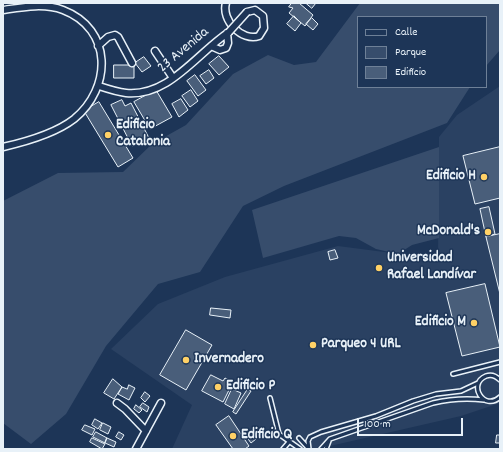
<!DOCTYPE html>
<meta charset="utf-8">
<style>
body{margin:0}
#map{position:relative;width:503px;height:452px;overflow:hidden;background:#1d3557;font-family:Dekko,sans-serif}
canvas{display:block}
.frame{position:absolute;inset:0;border:4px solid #e8f1f8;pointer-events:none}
.legend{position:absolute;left:357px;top:16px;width:130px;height:72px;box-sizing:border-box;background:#1d3557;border:1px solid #6e8097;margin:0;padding:5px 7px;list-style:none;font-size:12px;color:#e8f1f8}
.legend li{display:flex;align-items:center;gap:8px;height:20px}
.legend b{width:20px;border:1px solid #6e8097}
.scale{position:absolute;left:357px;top:418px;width:106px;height:18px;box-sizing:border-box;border:2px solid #e8f1f8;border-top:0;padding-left:5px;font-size:12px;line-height:14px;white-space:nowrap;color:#e8f1f8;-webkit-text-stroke:3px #1d3557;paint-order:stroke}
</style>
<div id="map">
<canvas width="503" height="452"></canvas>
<div class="frame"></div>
<ul class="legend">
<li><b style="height:5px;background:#1d3557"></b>Calle</li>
<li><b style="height:11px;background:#374d6c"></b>Parque</li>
<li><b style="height:11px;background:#495e7a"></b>Edificio</li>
</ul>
<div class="scale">100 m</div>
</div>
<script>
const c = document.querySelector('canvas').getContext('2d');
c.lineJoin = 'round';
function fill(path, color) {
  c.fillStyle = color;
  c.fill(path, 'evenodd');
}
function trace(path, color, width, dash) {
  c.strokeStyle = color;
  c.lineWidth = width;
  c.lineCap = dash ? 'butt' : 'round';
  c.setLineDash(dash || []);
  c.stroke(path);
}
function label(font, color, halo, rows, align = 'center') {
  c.font = font + ' Dekko,sans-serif';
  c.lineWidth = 3;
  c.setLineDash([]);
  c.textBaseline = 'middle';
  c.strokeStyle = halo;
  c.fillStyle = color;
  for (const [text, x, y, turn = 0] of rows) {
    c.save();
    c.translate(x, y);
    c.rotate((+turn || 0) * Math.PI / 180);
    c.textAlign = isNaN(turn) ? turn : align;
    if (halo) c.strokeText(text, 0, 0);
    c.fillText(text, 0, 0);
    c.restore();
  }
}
const built = new Path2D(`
 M500,86V403L461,416L317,449H172L192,405L111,349L158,304L225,277L338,246L438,259L439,137L457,115Z`);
const green = new Path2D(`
 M360,3H500V50L486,66V17H358V87H470L447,123L284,186L243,206L200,272L158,284L106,346L66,414L31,444L3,423V201L58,173L123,172L152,144L186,125L233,74L268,55L294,65L316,62Z
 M439,147V238L412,245L398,254L376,249L356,238L339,236L263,258L252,210Z`);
const building = new Path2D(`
 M292,3H299L313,15L305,26L289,13L293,8L289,7Z
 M306,3H316L312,8Z
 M294,16L301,23L295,31L287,24Z
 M312,18L318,24L313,30L306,24Z
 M219,56L229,67L219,75L209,64Z
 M144,57L151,66L142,72L135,63Z
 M114,65H134V78H114Z
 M209,70L214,78L206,84L200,76Z
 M195,75L206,90L198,96L187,81Z
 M156,90L172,117L150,129L134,102Z
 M191,90L198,101L190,107L182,96Z
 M181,99L188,110L179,117L172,104Z
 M122,100L125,106L131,103L149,138L132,146L111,105Z
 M99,102L133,158L118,167L84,111Z
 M500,147V198L475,204L463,156Z
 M489,207L495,234L486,237L480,209Z
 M500,234V294L486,237Z
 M335,250L338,258L330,260L328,252Z
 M485,284L500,347L462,356L446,293Z
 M211,308L231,310L230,318L210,315Z
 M186,330L212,345L186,390L160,375Z
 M211,375L223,381L225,378L233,382L223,402L202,391Z
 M113,379L122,387L114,399L104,393Z
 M129,385L135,388L129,400L118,394L122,387L127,389Z
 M232,389L241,393L234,409L225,404Z
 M248,389L251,391L236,414L233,412Z
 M145,392L150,396L145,402L141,398Z
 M143,403L149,407L147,412L140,407Z
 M136,405L142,410L139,413L134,409Z
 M229,416L249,446L245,449H233L216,425Z
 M95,419L102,423L98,429L92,425Z
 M103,423L111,427L108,434L100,430Z
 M85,425L95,429L92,435L82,430Z
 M96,432L107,438L105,443L93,437Z
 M119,432L124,435L121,440L116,437Z
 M251,433L256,439L251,443L246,436Z
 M497,435H500V443H496Z
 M92,438L105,444L102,449L90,442Z
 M107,438L116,442L114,447L105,443Z`);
const lane = new Path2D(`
 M453,374L500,362
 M500,380C496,376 491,374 486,376C467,384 484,412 500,397
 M270,398L279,434L300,449
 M299,438L309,449
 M283,449L289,442
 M309,449L308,441L310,437L321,432L376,416L413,401L436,394L461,391L478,383
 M321,449L330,439L433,403C450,399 466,398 484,400
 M326,449L329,441`);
const street = new Path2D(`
 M226,3C221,20 242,42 259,36L264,28L263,16L255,10L247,12
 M3,10C23,7 44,3 63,10C113,29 112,88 74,119C56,133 25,142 3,147
 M98,46L108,37L115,35L118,37L132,63
 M211,46L220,50L226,48L228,43L227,33
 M155,51L173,78
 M99,86C108,89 117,92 126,93C169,97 196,54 229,32
 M117,403L125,409L146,431
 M136,449L161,403`);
const streetBridge = new Path2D(`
 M229,32L247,12`);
const markers = [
 [108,135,4,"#ffd166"],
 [484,177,4,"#ffd166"],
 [488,232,4,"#ffd166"],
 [379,268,4,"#ffd166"],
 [474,323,4,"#ffd166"],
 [313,345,4,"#ffd166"],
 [186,360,4,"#ffd166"],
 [218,387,4,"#ffd166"],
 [233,436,4,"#ffd166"]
];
const streetNames = [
 ["23 Avenida",184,51,-40]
];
const poiNames = [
 ["Edificio",116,126],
 ["Catalonia",116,143],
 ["Edificio H",476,177,"right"],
 ["McDonald's",480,232,"right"],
 ["Universidad",387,259],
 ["Rafael Landívar",387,276],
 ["Edificio M",466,323,"right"],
 ["Parqueo 4 URL",321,345],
 ["Invernadero",194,360],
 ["Edificio P",226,387],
 ["Edificio Q",241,436]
];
fill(built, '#2a4162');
fill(green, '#374d6c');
fill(building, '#495e7a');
trace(building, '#e8f1f8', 1);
trace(lane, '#e8f1f8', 6);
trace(street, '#e8f1f8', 9);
trace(lane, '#1d3557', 3);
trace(street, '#1d3557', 6);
trace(streetBridge, '#e8f1f8', 9, []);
trace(streetBridge, '#1d3557', 6);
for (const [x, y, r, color] of markers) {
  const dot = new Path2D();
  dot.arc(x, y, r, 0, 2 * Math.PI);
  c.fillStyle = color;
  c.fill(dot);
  trace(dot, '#1d3557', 1.5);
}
label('15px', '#e8f1f8', '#1d3557', streetNames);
label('bold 15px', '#e8f1f8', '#1d3557', poiNames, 'left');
</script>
